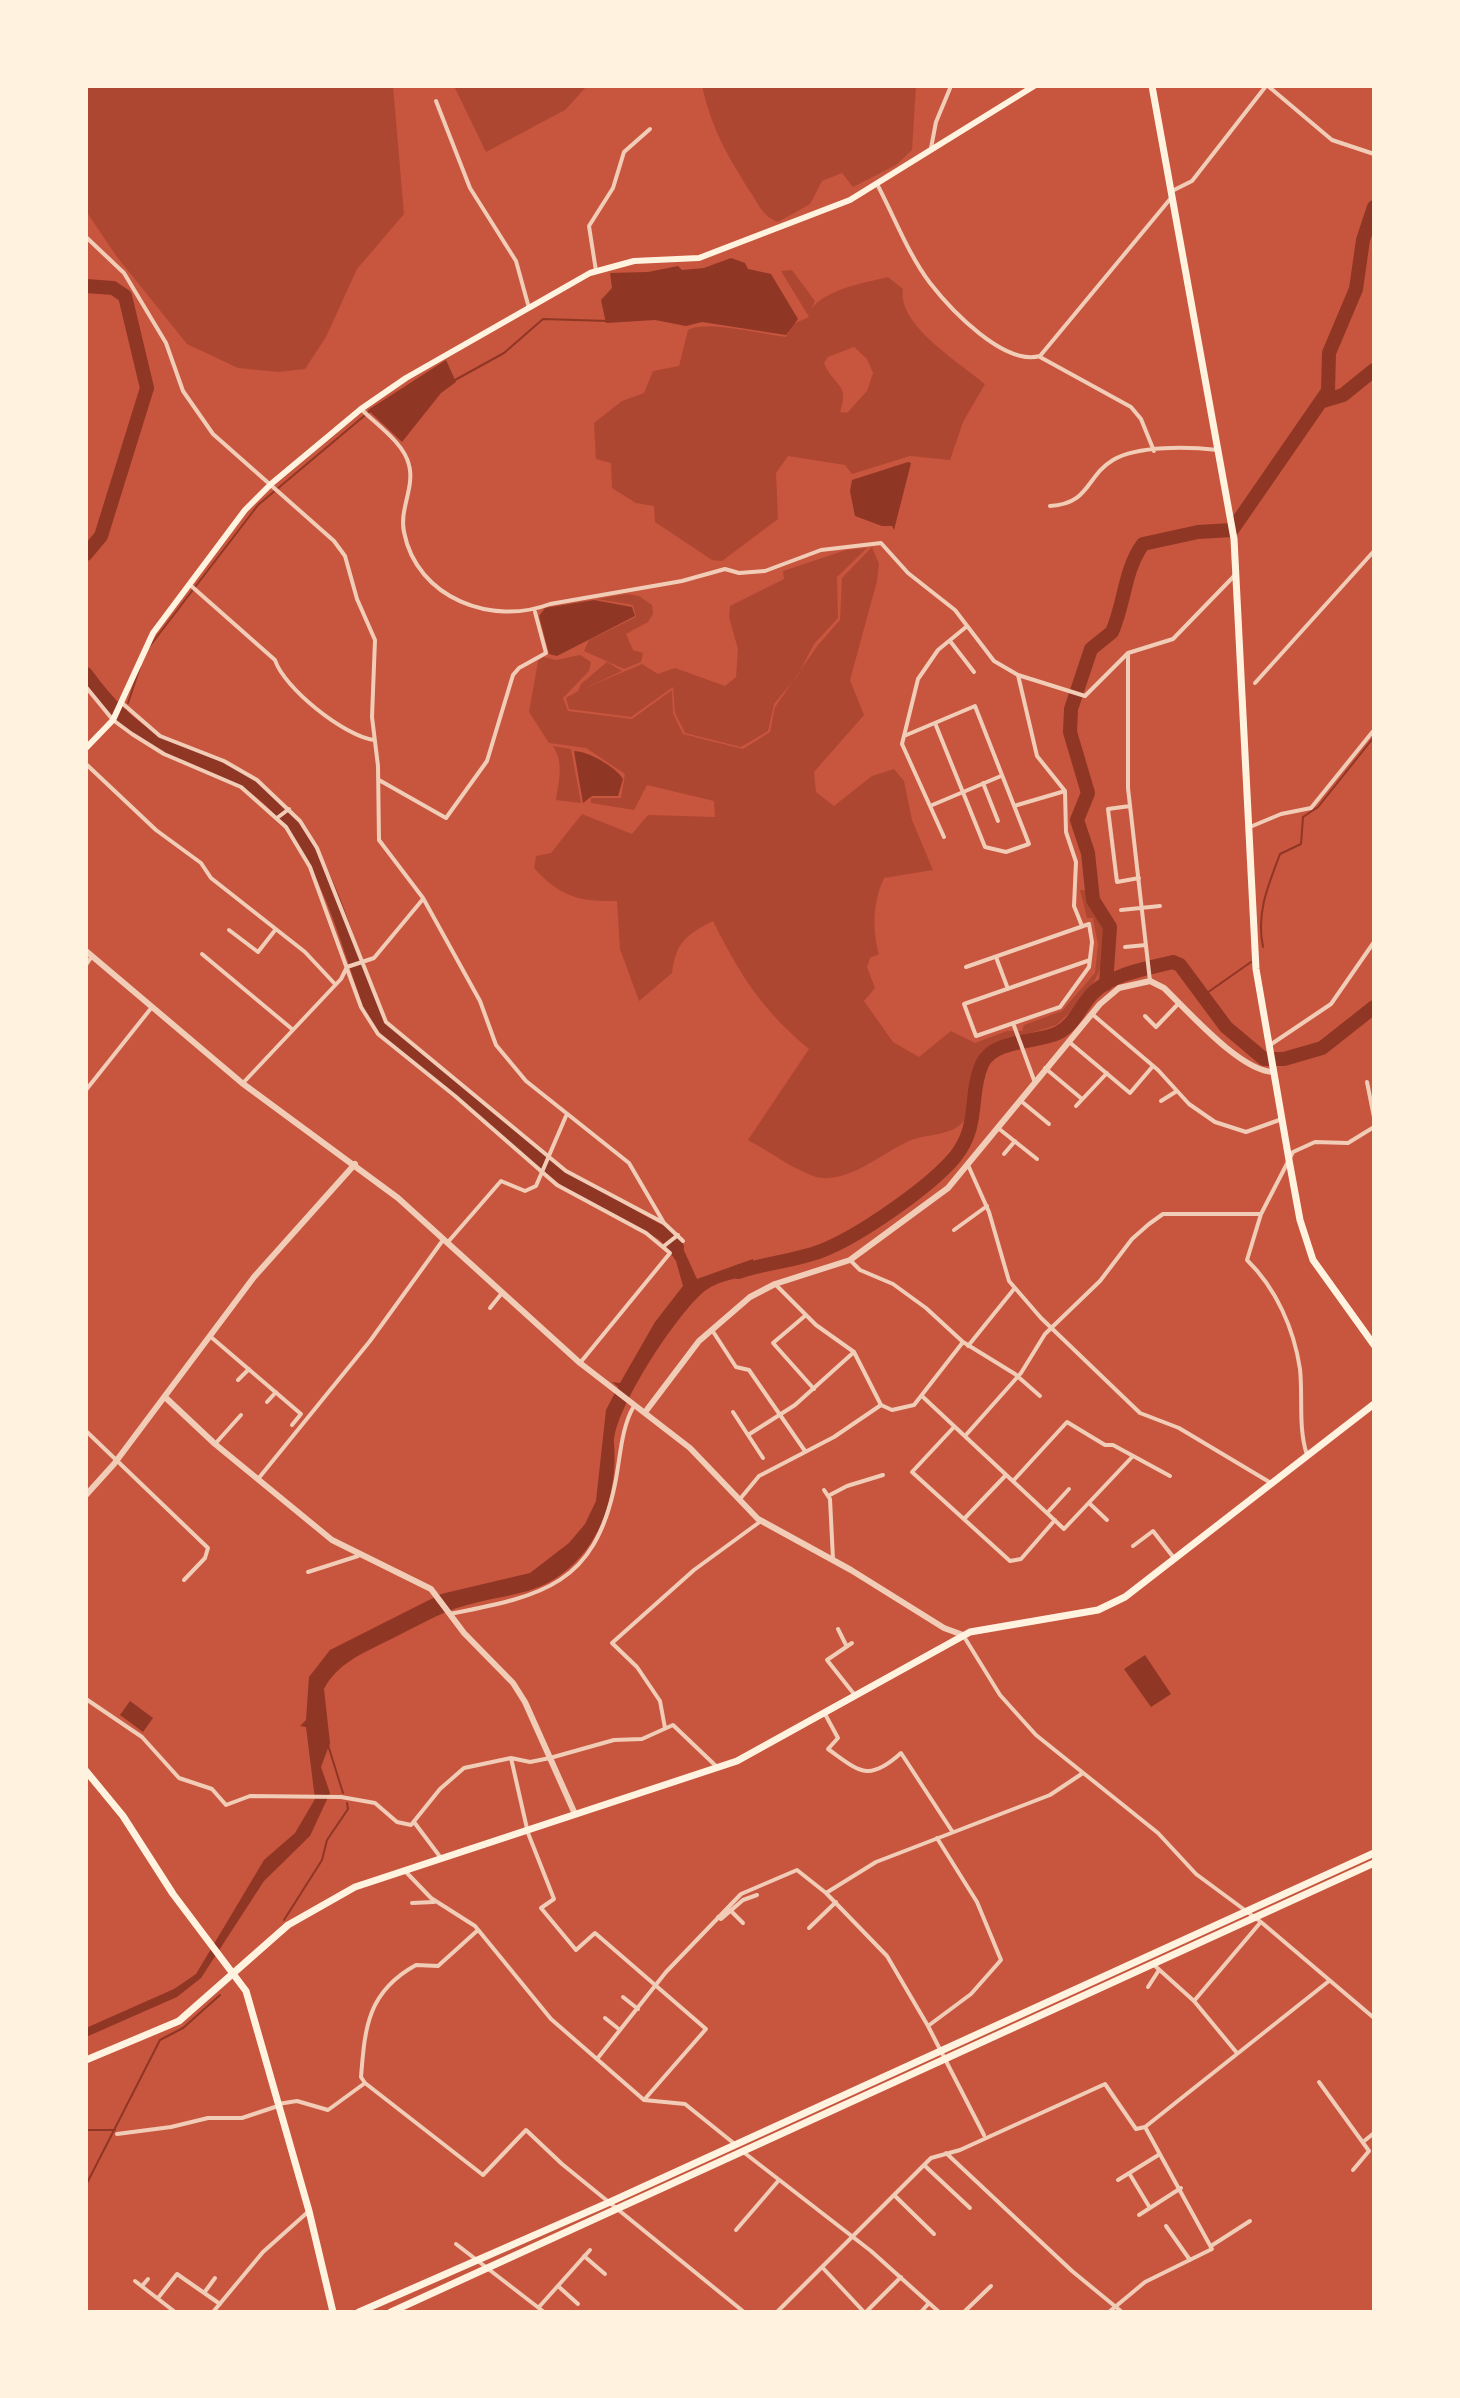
<!DOCTYPE html>
<style>
body{margin:0}
#map{position:relative;width:1460px;height:2398px;overflow:hidden;background:#c8553d;font-family:"Space Grotesk",sans-serif}
canvas{display:block}
.frame{position:absolute;inset:0;border:88px solid #fff3e0;pointer-events:none}
</style>
<div id="map">
<canvas width="1460" height="2398"></canvas>
<div class="frame"></div>
</div>
<script>
const c = document.querySelector('canvas').getContext('2d');
c.lineJoin = 'round';
function fill(path, color) {
  c.fillStyle = color;
  c.fill(path, 'evenodd');
}
function trace(path, color, width, dash) {
  c.strokeStyle = color;
  c.lineWidth = width;
  c.lineCap = dash ? 'butt' : 'round';
  c.setLineDash(dash || []);
  c.stroke(path);
}
const green = new Path2D(`
 M86,86H393L404,214L357,269L326,337L305,369L278,372L238,368L187,344L117,257L86,211Z
 M454,86H587L565,110L486,152Z
 M702,86H916L912,150L896,165L853,187L842,173L822,181L810,204L778,222C761,215 759,204 749,190C726,153 712,129 702,86Z
 M792,270L815,301L811,309C826,289 864,283 888,277L903,289C897,325 959,362 985,384L963,422L950,460L910,456L852,474L845,465L788,456L776,473L778,519L722,561L712,560L655,522L654,506L636,503L612,488L611,463L596,459L594,423L622,401L644,393L653,371L679,366L688,330C704,320 764,334 786,337L791,325L809,317L781,271ZM854,347L867,359L873,373L867,391L847,413L840,412C850,383 834,387 824,363L828,357Z
 M872,547L879,564L877,581L850,680L864,715L814,772L816,792L834,806L872,776L894,769L904,781L912,820L933,870L884,878C873,901 872,930 879,954L870,958L867,967L875,988L864,1001L893,1042L919,1057L951,1031L975,1043L1007,1031H1022L1024,1025L1062,1011L1095,973L1098,944L1093,918H1087L1080,890H1085C1089,902 1099,911 1103,923C1116,962 1084,1002 1056,1025C1037,1032 1009,1037 992,1048C966,1064 983,1104 961,1124C948,1136 926,1134 909,1141C882,1153 844,1187 813,1176C791,1168 769,1151 748,1140L809,1049C762,1010 740,975 713,921C686,935 676,942 672,973L639,1001L620,949L617,901C580,902 560,897 534,868L536,856L551,853L582,814L632,834L648,815L715,817L714,801L647,785L634,810L591,803V798H621L625,774L586,748L549,743L529,712L538,661L543,657L556,660L580,655L591,662L589,671L563,698L568,711L632,719L672,690L673,713L683,734L743,749L770,732L775,707L818,645L840,620L842,578Z
 M867,548L837,577L838,618L814,644L798,675L774,704L768,731L741,747L685,733L675,713L673,687L631,717L569,709L566,698L578,691L581,684L607,662L622,671L583,689L642,664L658,674L675,668L725,686L736,677L738,649L729,617L730,606L784,579L783,571L846,550Z
 M627,594L639,596L652,605L653,614L648,622L626,634L633,650L643,653L641,662L624,669L584,651L589,640L636,617L633,605L597,599Z
 M553,746L571,749L581,803L556,800C559,779 564,764 553,746Z`);
const water = new Path2D(`
 M731,258L745,263L748,269L771,274L798,319L786,335L702,322L686,326L655,320L606,323L601,300L612,288L610,273L648,272L678,266L682,270L704,268Z
 M446,360L456,382L441,393L402,442L368,410Z
 M908,462L911,463L894,530L892,526H882L855,516L850,491L852,480Z
 M594,600L632,607L635,616L557,656L549,654L539,616L545,608Z
 M574,751C588,751 616,767 623,779L618,796H592L583,803Z
 M670,1232L681,1244L697,1279L753,1259L755,1273C739,1278 721,1280 706,1290C679,1310 612,1412 614,1444C617,1480 608,1526 581,1556C546,1596 514,1592 467,1605C437,1613 413,1629 385,1642C361,1654 337,1664 324,1689L330,1743L321,1767L330,1793L310,1836L264,1881L201,1978L177,1997L86,2037V2028L174,1989L196,1974L264,1860L295,1833L315,1799L306,1727L300,1726L306,1720L309,1677L330,1650L441,1594L530,1573L569,1543L585,1524L596,1501L606,1410L618,1387L612,1382L620,1383L655,1322L683,1286L676,1261L662,1240Z
 M1145,1655L1171,1694L1151,1707L1124,1669Z
 M130,1701L153,1718L143,1732L120,1715Z`);
const stream = new Path2D(`
 M455,380L504,353L543,319L608,321
 M149,647L258,505L370,411
 M128,703L140,667
 M125,716L126,710
 M1263,947C1256,913 1268,886 1280,854L1301,844L1303,817L1318,807L1374,737
 M1204,995L1251,962
 M328,1745L343,1793
 M284,1920L322,1860L327,1840L348,1809L347,1803
 M86,2130H115
 M86,2185L160,2040L183,2028L220,1995`);
const river = new Path2D(`
 M86,286L113,288L125,296L147,388L101,536L86,554
 M1323,401L1343,395L1374,370
 M86,674C104,699 129,726 156,741C190,760 230,767 261,792C327,845 345,941 375,1018L389,1035L566,1180L662,1233L677,1247
 M1106,984L1110,927L1093,900L1088,853L1077,820L1088,793L1070,732L1071,709L1091,649L1112,632C1125,603 1124,570 1143,544L1198,532L1232,530L1328,391L1329,353L1356,289L1363,240L1374,207
 M738,1272C765,1263 795,1261 821,1251C858,1237 930,1187 955,1157C981,1124 968,1096 982,1064C993,1039 1037,1043 1058,1033C1076,1024 1080,1005 1094,992C1115,973 1146,969 1173,962L1180,965L1226,1027L1264,1059H1284L1322,1048L1374,1007`);
const minor = new Path2D(`
 M1268,86L1332,140L1374,154
 M436,101L470,188L516,261L529,308
 M931,148L936,122L951,86
 M877,184C894,216 908,254 930,283C951,310 1004,366 1040,356L1171,198
 M1172,191L1192,181L1266,86
 M86,237L124,273L166,343L183,391L213,434L334,541L345,556L357,599L375,640L372,717L378,766L379,840L423,898L480,1001L496,1045L526,1081L629,1163L664,1223
 M596,271L589,226L613,188L624,152L650,129
 M1040,357L1131,407L1141,419L1154,451
 M361,409C377,425 404,443 409,465C415,487 399,510 404,532C417,599 493,626 550,604L682,581L725,569L739,573L765,571L821,550L881,543L908,573L955,610L994,661L1018,675L1085,696L1128,653L1173,639L1236,574
 M1050,506C1090,504 1086,476 1113,460C1138,445 1190,447 1218,450
 M189,584L275,660C284,688 344,736 374,740
 M950,641L974,672
 M1128,653V788L1150,981
 M1018,675L1037,756L1065,791L1066,832L1076,862L1074,906L1082,926
 M1255,683L1374,551
 M86,687L113,720L132,734L164,754L241,787L286,827L310,867L361,1007L378,1034L455,1096L557,1185L646,1233L670,1253L580,1363
 M122,703L160,736L224,761L257,780L300,821L317,848L386,1022L566,1171L664,1223L683,1241
 M904,736L975,706L1029,844L1006,852L985,847L935,723
 M86,764L156,830L201,863L211,878L305,952L334,983
 M379,780L446,818L487,761L513,675L519,668L546,653L535,612
 M983,783L998,821
 M930,806L1001,776
 M1014,806L1065,791
 M1130,806L1108,809L1117,882L1139,878
 M277,818L289,809
 M1250,827L1281,814L1311,808L1374,730
 M944,837L902,744L918,679L938,650L966,627
 M1121,910L1160,906
 M229,930L258,952L276,929
 M1125,947L1146,945
 M202,954L292,1029
 M996,957L1008,989
 M86,965L92,956
 M966,967L1089,924L1092,942L1089,967L1060,1007L976,1036L964,1004L1090,960
 M1092,1014L1158,1070L1189,1104L1215,1122L1246,1132L1282,1119
 M1145,1016L1156,1027L1179,1003
 M1013,1023L1034,1080
 M1068,1041L1130,1093L1153,1066
 M1270,1045L1331,1004L1374,942
 M1045,1068L1082,1099
 M1367,1082L1374,1117
 M243,1083L341,979L347,967L374,958L423,899
 M86,1090L152,1007
 M1021,1101L1049,1124
 M1161,1101L1177,1091
 M1076,1106L1107,1073
 M998,1128L1037,1159
 M1004,1154L1015,1141
 M968,1165L989,1212L1009,1281L1041,1318L1140,1413L1179,1428L1271,1483
 M954,1230L987,1206
 M448,1242L501,1181L525,1191L536,1186L566,1116
 M664,1246L678,1235
 M850,1260L860,1270L893,1284L926,1308L963,1342L1015,1374L1040,1396
 M775,1284L816,1325L854,1352L881,1405
 M490,1308L502,1293
 M806,1315L773,1343L814,1389
 M712,1330L736,1367L749,1370L805,1451
 M211,1337L301,1414L292,1425
 M968,1346L1014,1289
 M238,1380L249,1369
 M923,1397L1064,1529L1133,1456
 M267,1402L276,1392
 M733,1412L763,1458
 M954,1427L912,1472L1010,1561L1021,1559L1055,1520
 M86,1431L208,1548L205,1558L184,1580
 M748,1435L795,1405L854,1352
 M965,1436L1021,1373L1045,1334L1100,1281L1132,1239L1149,1224L1163,1214H1261
 M215,1444L241,1415
 M1307,1455C1298,1428 1303,1398 1300,1369C1294,1329 1276,1288 1247,1260L1261,1214L1293,1152L1315,1142L1348,1143L1374,1127
 M258,1479L370,1341L443,1240
 M1013,1481L1067,1422L1105,1445H1113L1170,1476
 M824,1490L830,1499L833,1559
 M828,1496L847,1486L883,1475
 M740,1499L759,1476L834,1437L881,1405L892,1410L914,1405L963,1342
 M1089,1503L1107,1520
 M1047,1513L1069,1489
 M964,1519L1006,1475
 M1133,1546L1153,1531L1174,1558
 M308,1572L358,1556
 M450,1614C540,1596 594,1587 615,1484C620,1461 621,1427 634,1406
 M838,1629L846,1645
 M963,1635L1000,1695L1036,1735L1158,1833L1196,1874L1261,1922L1374,2018
 M852,1643L827,1660L854,1694
 M86,1699L142,1737L179,1778L212,1789L226,1805L250,1796L341,1797L375,1803L397,1822L411,1825L440,1789L464,1768L511,1758L530,1762L550,1758L614,1740L642,1739L673,1725L716,1766
 M825,1714L838,1738L828,1749C859,1771 868,1783 901,1753L952,1831
 M665,1728L660,1701L637,1667L612,1643L694,1570L761,1521
 M511,1758L528,1833L554,1899L541,1908L576,1950L595,1933L706,2029L644,2100
 M414,1822L441,1858
 M406,1872L431,1898L475,1926L551,2019L644,2100L685,2104L736,2145
 M826,1893L876,1862L1050,1795L1083,1773
 M412,1903L434,1902
 M731,1911L743,1923
 M718,1917L721,1919L743,1900L757,1895
 M809,1928L836,1902
 M1154,1965L1194,2001
 M1148,1987L1159,1970
 M623,1997L638,2009
 M605,2018L620,2030
 M928,2026L971,1994L1001,1960L977,1902L937,1838
 M1237,2053L1194,2001L1260,1923
 M597,2059L666,1972L741,1894L797,1870L826,1893L887,1956L928,2026L984,2135
 M1319,2082L1369,2151L1353,2170
 M365,2083L361,2077C365,2028 367,1992 416,1965L438,1966L478,1930
 M278,2104L297,2101L328,2110L365,2083L483,2175L526,2130L562,2164L744,2312
 M117,2134L171,2127L208,2118H242L278,2106
 M1363,2142L1374,2133
 M742,2151L871,2251L939,2312
 M946,2153L1072,2271L1122,2312
 M924,2165L970,2208
 M1129,2173L1150,2208
 M1118,2180L1160,2154
 M894,2195L934,2234
 M1139,2215L1181,2188
 M1166,2226L1190,2260
 M736,2230L779,2180
 M456,2244L544,2312
 M1211,2246L1250,2221
 M584,2256L605,2274
 M822,2267L864,2312
 M135,2281L175,2312
 M142,2286L148,2279
 M558,2286L578,2304
 M204,2293L215,2278
 M158,2298L177,2274L220,2304
 M539,2307L590,2250
 M213,2312L263,2252L309,2211
 M777,2312L931,2158L960,2150L1105,2084L1136,2129L1145,2127L1329,1981
 M833,2312H835
 M866,2312L901,2277
 M921,2312L929,2303
 M964,2312L991,2286
 M1109,2312L1145,2282L1212,2249L1145,2127`);
const tertiary = new Path2D(`
 M86,951L242,1083L398,1198L580,1363L690,1448L758,1519L851,1570L944,1628L963,1635
 M165,1397L215,1444L332,1540L431,1589L464,1633L513,1683L525,1702L575,1814
 M646,1411L699,1341L750,1297L775,1284L850,1260L948,1188L1100,1004L1119,988L1150,981L1164,988C1189,1012 1241,1072 1274,1072
 M86,1495L114,1464L254,1277L355,1164`);
const secondary = new Path2D(`
 M86,748L113,720L153,633L245,510L271,484L361,409L406,378L590,273L634,261L699,258L850,200L1034,86`);
const primary = new Path2D(`
 M1152,86L1234,539L1256,969L1289,1160L1300,1220L1313,1260L1374,1345
 M86,1771L123,1816L173,1894L246,1991L309,2211L333,2312`);
const trunk = new Path2D(`
 M86,2060L179,2021L288,1925L355,1887L737,1761L970,1632L1098,1610L1125,1597L1374,1404
 M359,2312L610,2202L1374,1853
 M391,2312L1374,1863`);
fill(green, '#ae4732');
fill(water, '#8f3625');
trace(stream, '#8f3625', 2);
trace(river, '#8f3625', 14);
trace(minor, '#f1ccb7', 4);
trace(tertiary, '#f1ccb7', 6);
trace(secondary, '#fff3e0', 6);
trace(primary, '#fff3e0', 7);
trace(trunk, '#fff3e0', 7);
</script>
